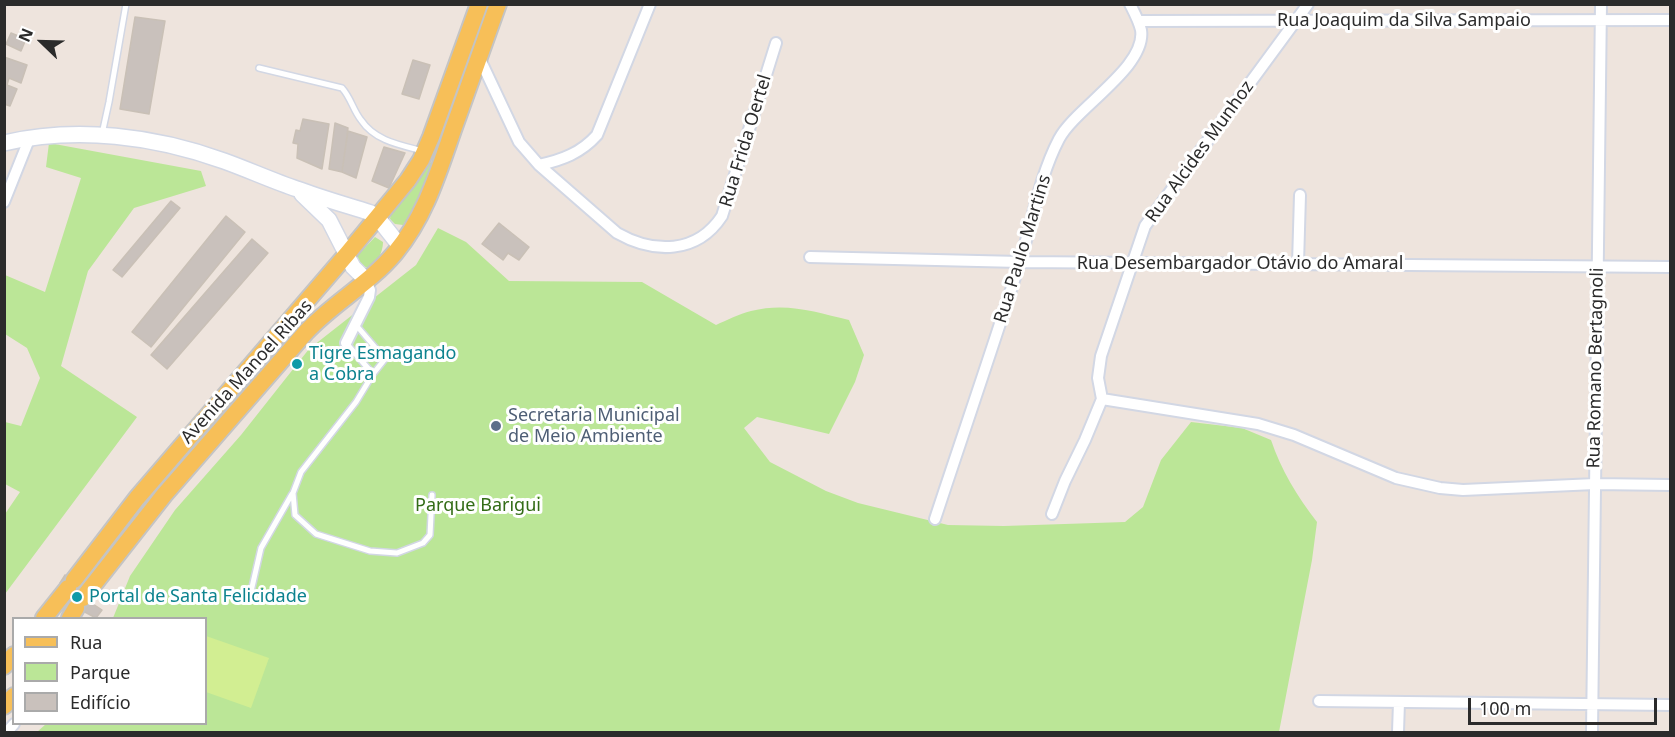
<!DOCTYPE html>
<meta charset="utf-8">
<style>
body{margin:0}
#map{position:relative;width:1675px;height:737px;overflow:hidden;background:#eee4dd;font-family:"Noto Sans",sans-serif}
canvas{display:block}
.frame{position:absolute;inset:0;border:6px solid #2b2b2b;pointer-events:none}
.legend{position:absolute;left:12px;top:617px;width:195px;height:108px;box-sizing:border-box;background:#fff;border:2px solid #aaa;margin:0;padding:8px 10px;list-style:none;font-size:18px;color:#2b2b2b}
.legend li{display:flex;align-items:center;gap:12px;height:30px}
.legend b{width:30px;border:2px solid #aaa}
.north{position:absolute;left:12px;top:12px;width:60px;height:60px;-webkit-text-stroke:4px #fff;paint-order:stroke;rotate:293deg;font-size:16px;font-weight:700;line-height:24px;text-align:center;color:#2b2b2b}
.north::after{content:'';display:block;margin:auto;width:21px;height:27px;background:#2b2b2b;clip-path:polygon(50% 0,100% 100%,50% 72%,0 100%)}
.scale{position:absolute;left:1468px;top:698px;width:189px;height:27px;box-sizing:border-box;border:3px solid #2b2b2b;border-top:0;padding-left:8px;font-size:18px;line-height:21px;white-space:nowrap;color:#2b2b2b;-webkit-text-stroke:4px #fff;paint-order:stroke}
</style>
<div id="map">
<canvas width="1675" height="737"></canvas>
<div class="frame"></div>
<ul class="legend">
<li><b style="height:8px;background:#f7bf58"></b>Rua</li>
<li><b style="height:16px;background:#bbe697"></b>Parque</li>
<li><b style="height:16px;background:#c9c1bc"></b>Edifício</li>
</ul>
<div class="north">N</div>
<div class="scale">100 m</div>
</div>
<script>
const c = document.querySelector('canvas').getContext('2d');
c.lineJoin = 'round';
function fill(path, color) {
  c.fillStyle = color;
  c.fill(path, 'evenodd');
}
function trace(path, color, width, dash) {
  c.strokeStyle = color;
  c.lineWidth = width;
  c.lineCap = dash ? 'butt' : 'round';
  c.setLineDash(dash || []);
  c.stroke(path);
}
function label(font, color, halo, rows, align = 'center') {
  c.font = font + ' "Noto Sans",sans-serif';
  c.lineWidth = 6;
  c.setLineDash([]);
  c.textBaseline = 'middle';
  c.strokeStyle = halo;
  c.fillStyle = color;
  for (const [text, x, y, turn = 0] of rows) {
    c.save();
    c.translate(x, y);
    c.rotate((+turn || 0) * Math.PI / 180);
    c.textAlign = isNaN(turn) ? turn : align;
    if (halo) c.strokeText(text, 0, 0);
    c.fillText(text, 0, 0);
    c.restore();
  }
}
const green = new Path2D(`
 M49,143L201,171L206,186L134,208L88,271L61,366L137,417L5,594V514L20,492L5,484V422L21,426L40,378L27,348L5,334V275L45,292L81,178L46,167Z
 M427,161L435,165L412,212L403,225L395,224L390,219L391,213Z
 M438,228L466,242L509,281L642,282L716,325C727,320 739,314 751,311C787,302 815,312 849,320L864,355L855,382L829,434L757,417L744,428L770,462L826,491L858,503L948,525L1004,526L1125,522L1143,507L1161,460L1191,422L1242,428L1271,440C1281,470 1297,496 1317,522L1312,560L1279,732H37L46,724H206V618H113L130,576L175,510L241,435L309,349L416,265Z
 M375,237L383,242C383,253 376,266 364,268L356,262V257Z`);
const pitch = new Path2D(`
 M206,636L269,658L251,708L206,692Z`);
const building = new Path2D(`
 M135,17L165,21L149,114L120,109Z
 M11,33L26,39L21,51L6,44Z
 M4,57L27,65L21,83L9,78L7,85L17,89L10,106L4,104Z
 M413,60L430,65L419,99L402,94Z
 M303,119L329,124L322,169L297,158L298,144L293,143L296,130L300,131Z
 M335,123L348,128L342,172L329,169Z
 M348,131L367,137L356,178L342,172Z
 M384,147L405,153L389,188L372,181Z
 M171,201L180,208L122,277L113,270Z
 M226,216L245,232L151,347L132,332Z
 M499,223L529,247L519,260L508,253L503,260L482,244Z
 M252,239L268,253L167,369L151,355Z
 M65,575L86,588L81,596L102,610L96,618L68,603L75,592L60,583Z`);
const lane = new Path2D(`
 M259,68L342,88C351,98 353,110 361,120C375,141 400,145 423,151
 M102,134L109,102L126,4
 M356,325L385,359L373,374L356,402L301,472L293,493L295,515L316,534L370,551L397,553L423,543L430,535L432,495
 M346,343L373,374
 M250,596L261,548L292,494`);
const street = new Path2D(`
 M1138,21L1670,20
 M479,57L519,142L539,165L617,233C654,254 697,254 722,216L776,43
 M539,165C562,160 581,153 597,135L650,4
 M4,202L30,137
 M810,257L1020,262L1670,267
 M1298,264L1300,195
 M346,343L369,297L370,290L366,280
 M1102,399L1258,424L1294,435L1396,478L1440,488L1463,490L1595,484L1670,485
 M1052,514L1065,481L1085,440L1102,399L1098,378L1101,356L1145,226L1308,4
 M935,519C963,434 992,350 1019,265C1032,224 1039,177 1059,139C1075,108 1147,67 1141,30C1139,21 1134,12 1130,4
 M1319,701L1670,705
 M7,732L14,724
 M1398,732L1399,702
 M1592,732L1601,4`);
const secondary = new Path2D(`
 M4,143C77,126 155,136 224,161C249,170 273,181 297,189C321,198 346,205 371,213L377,217L400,246
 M302,194L329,220L353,267L366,280`);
const primary = new Path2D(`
 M74,580L137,498L347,254L408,180L421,160L431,137L479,4
 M83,598L164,495L306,332C333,303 369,284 395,253C425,217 438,173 453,130C468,88 483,46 498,4
 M44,618L68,588
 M70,618L76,608
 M4,666L14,655
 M4,706L14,696`);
const markers = [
 [297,364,6,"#0f9aa8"],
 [496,426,6,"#5c6f8a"],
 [77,597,6,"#0f9aa8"]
];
const streetNames = [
 ["Rua Joaquim da Silva Sampaio",1404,21],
 ["Rua Frida Oertel",746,141,-73],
 ["Rua Alcides Munhoz",1200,152,-54],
 ["Rua Paulo Martins",1023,249,-73],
 ["Rua Desembargador Otávio do Amaral",1240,264],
 ["Rua Romano Bertagnoli",1596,368,-89],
 ["Avenida Manoel Ribas",247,372,-48]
];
const cultureNames = [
 ["Tigre Esmagando",309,354],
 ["a Cobra",309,375],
 ["Portal de Santa Felicidade",89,597]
];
const serviceNames = [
 ["Secretaria Municipal",508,416],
 ["de Meio Ambiente",508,437]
];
const parkNames = [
 ["Parque Barigui",478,506]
];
fill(green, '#bbe697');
fill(pitch, '#d2ee92');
fill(building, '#c9c1bc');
trace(building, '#c9c0b6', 1.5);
trace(lane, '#d2d7e4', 8);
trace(street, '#d2d7e4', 14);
trace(secondary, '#d2d7e4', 18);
trace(primary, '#c4c4c4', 20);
trace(lane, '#fff', 5);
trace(street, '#fff', 10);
trace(secondary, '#fff', 15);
trace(primary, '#f7bf58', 16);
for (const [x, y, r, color] of markers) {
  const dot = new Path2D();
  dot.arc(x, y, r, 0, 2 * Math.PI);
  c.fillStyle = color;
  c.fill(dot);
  trace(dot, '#fff', 2);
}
label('18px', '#2b2b2b', '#fff', streetNames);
label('18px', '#0d838f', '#fff', cultureNames, 'left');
label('18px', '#4e5e75', '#fff', serviceNames, 'left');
label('18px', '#336c17', '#fff', parkNames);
</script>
